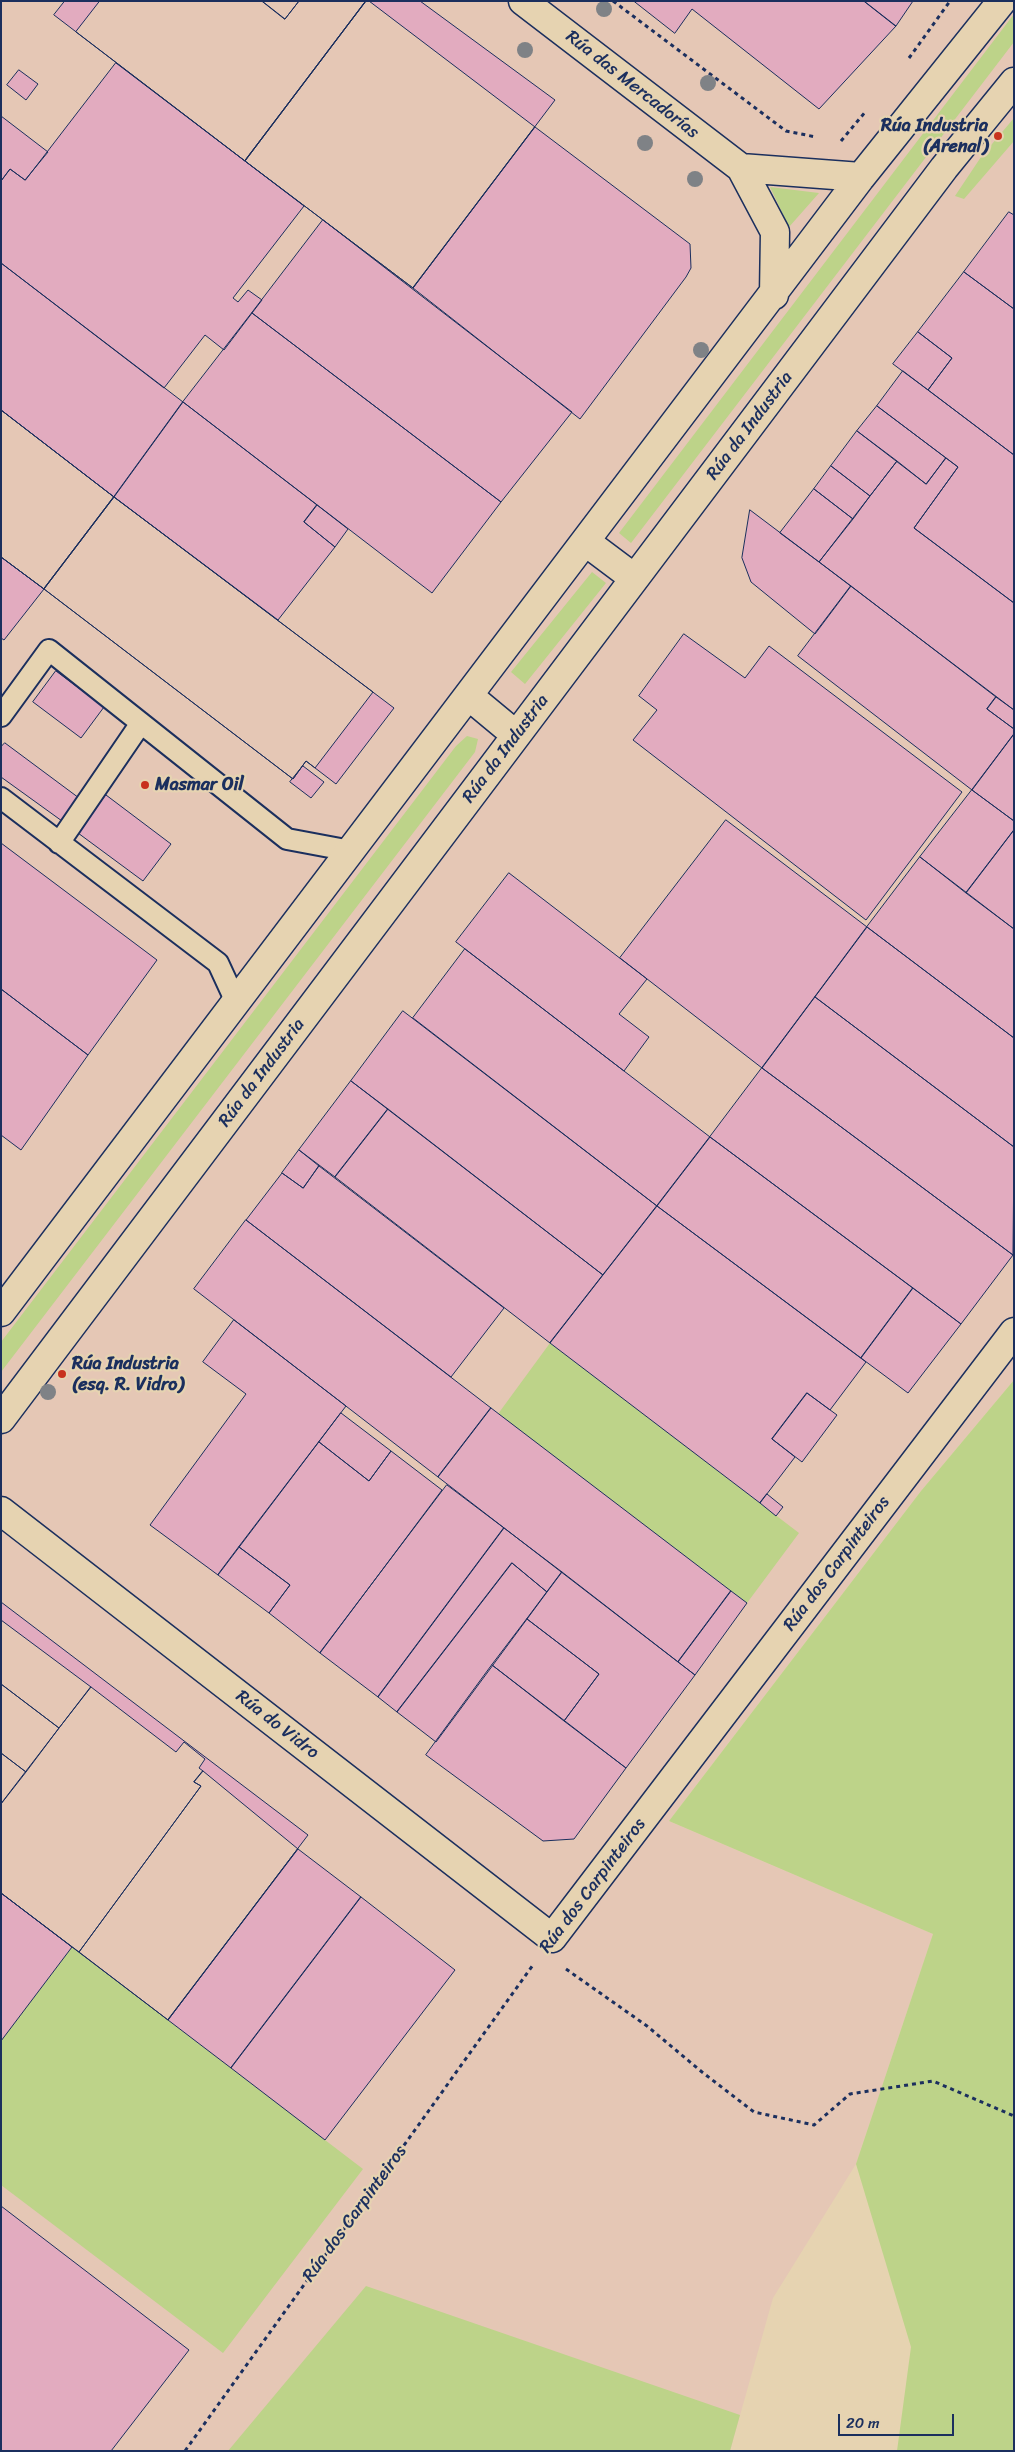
<!DOCTYPE html>
<meta charset="utf-8">
<style>
body{margin:0}
#map{position:relative;width:1015px;height:2452px;overflow:hidden;background:#e6d3b1;font-family:Sriracha,sans-serif}
canvas{display:block}
.frame{position:absolute;inset:0;border:2px solid #1b2f5e;pointer-events:none}
.scale{position:absolute;left:838px;top:2414px;width:116px;height:22px;box-sizing:border-box;border:2px solid #1b2f5e;border-top:0;padding-left:6px;font-size:15px;line-height:18px;white-space:nowrap;color:#1b2f5e;-webkit-text-stroke:4px #e6d3b1;paint-order:stroke}
</style>
<div id="map">
<canvas width="1015" height="2452"></canvas>
<div class="frame"></div>
<div class="scale">20 m</div>
</div>
<script>
const c = document.querySelector('canvas').getContext('2d');
c.lineJoin = 'round';
function fill(path, color) {
  c.fillStyle = color;
  c.fill(path, 'evenodd');
}
function trace(path, color, width, dash) {
  c.strokeStyle = color;
  c.lineWidth = width;
  c.lineCap = dash ? 'butt' : 'round';
  c.setLineDash(dash || []);
  c.stroke(path);
}
function label(font, color, halo, rows, align = 'center') {
  c.font = font + ' Sriracha,sans-serif';
  c.lineWidth = 4.5;
  c.setLineDash([]);
  c.textBaseline = 'middle';
  c.strokeStyle = halo;
  c.fillStyle = color;
  for (const [text, x, y, turn = 0] of rows) {
    c.save();
    c.translate(x, y);
    c.rotate((+turn || 0) * Math.PI / 180);
    c.textAlign = isNaN(turn) ? turn : align;
    if (halo) c.strokeText(text, 0, 0);
    c.fillText(text, 0, 0);
    c.restore();
  }
}
const built = new Path2D(`
 M1,1H1014V1380L921,1491L669,1821L933,1934L856,2164L773,2298L730,2451H1Z`);
const green = new Path2D(`
 M1014,14V42L631,543L619,533Z
 M1014,118V141L964,199L955,196L981,157Z
 M770,187L819,193L789,227Z
 M592,572L606,583L525,684L511,672Z
 M467,736L478,739L475,752L1,1372V1342L456,746Z
 M550,1343L799,1533L747,1603L498,1414Z
 M1014,1380V2451H897L911,2347L856,2164L933,1934L669,1821L921,1491Z
 M72,1947L363,2169L223,2353L1,2185V2041Z
 M366,2286L740,2415L730,2451H228Z`);
const building = new Path2D(`
 M65,1H366L245,161L54,15Z
 M100,1H262L285,19L299,1H366L245,161L76,32Z
 M262,1H299L285,19Z
 M366,1H369L535,127L413,288L245,161Z
 M366,1H420L555,100L413,288L245,161Z
 M634,1H864L896,26L819,109L692,9L675,33Z
 M864,1H913L896,26Z
 M116,63L304,206L233,298L238,302L248,290L262,300L252,313L224,350L205,335L164,388L1,263V181L10,169L25,180Z
 M19,70L38,84L26,100L7,85Z
 M1,116L48,152L25,180L10,169L1,181Z
 M535,127L690,244L691,268L686,277L580,419L413,288Z
 M1009,212L1014,215V309L964,272Z
 M323,220L572,412L501,502L252,313Z
 M1,263L183,402L114,497L1,410Z
 M964,272L1014,309V455L928,390L952,358L918,332Z
 M252,313L501,502L432,593L183,402Z
 M918,332L952,358L928,390L893,364Z
 M903,371L1014,455V603L914,528L958,467L877,406Z
 M183,402L317,505L304,522L335,547L278,620L114,497Z
 M877,406L946,458L926,484L857,431Z
 M1,410L114,497L44,589L1,557Z
 M1,410L114,497L44,589L1,557Z
 M857,431L897,461L870,496L831,466Z
 M946,458L958,467L914,528L1014,603V710L819,562L897,461L926,484Z
 M831,466L870,496L853,519L814,489Z
 M814,489L853,519L819,562L780,533Z
 M114,497L373,692L315,768L306,761L293,779L44,589Z
 M114,497L394,708L336,784L306,761L293,779L44,589Z
 M317,505L348,529L335,547L304,522Z
 M750,510L851,586L815,634L751,582L742,558Z
 M1,557L44,589L4,640L1,638Z
 M851,586L996,697L987,709L1014,729V734L972,790L798,656Z
 M684,634L745,678L769,646L962,792L866,920L633,740L657,710L639,696Z
 M56,671L104,707L81,738L33,702Z
 M996,697L1014,710V729L987,709Z
 M1014,734V821L972,790Z
 M5,743L79,798L62,821L1,777V747Z
 M303,766L324,782L311,798L290,782Z
 M972,790L1014,821V830L966,893L920,857Z
 M106,795L171,844L143,881L78,833Z
 M726,820L867,927L762,1068L620,958Z
 M1014,830V929L966,893Z
 M1,843L157,960L88,1055L1,989Z
 M920,857L1014,929V1038L867,927Z
 M509,873L647,979L619,1014L649,1037L624,1071L456,942Z
 M867,927L1014,1038V1147L815,997Z
 M465,949L710,1137L657,1206L413,1018Z
 M1,989L88,1055L21,1150L1,1135Z
 M815,997L1014,1147L1013,1255L762,1068Z
 M403,1011L657,1206L603,1275L351,1081Z
 M762,1068L1013,1255L961,1324L710,1137Z
 M351,1081L388,1109L335,1177L299,1150Z
 M388,1109L603,1275L550,1343L335,1177Z
 M710,1137L913,1288L861,1358L657,1206Z
 M299,1150L319,1166L303,1188L282,1173Z
 M319,1166L504,1308L451,1377L246,1220L282,1173L303,1188Z
 M657,1206L866,1362L830,1410L807,1393L772,1439L795,1457L760,1503L550,1343Z
 M246,1220L491,1408L438,1477L194,1289Z
 M913,1288L961,1324L908,1393L861,1358Z
 M234,1320L346,1406L218,1575L150,1525L246,1394L203,1362Z
 M807,1393L837,1415L802,1462L772,1439Z
 M491,1408L731,1591L678,1662L438,1477Z
 M341,1413L391,1451L369,1481L319,1442Z
 M319,1442L369,1481L391,1451L442,1490L320,1653L269,1613L290,1585L239,1547Z
 M447,1485L504,1528L378,1697L320,1653Z
 M767,1494L783,1507L776,1516L760,1503Z
 M504,1528L562,1572L547,1592L512,1563L397,1712L378,1697Z
 M239,1547L290,1585L269,1613L218,1575Z
 M512,1563L547,1592L436,1742L397,1712Z
 M562,1572L695,1675L626,1768L564,1721L599,1674L527,1619Z
 M731,1591L747,1603L695,1675L678,1662Z
 M1,1602L308,1835L168,2020L1,1893Z
 M527,1619L599,1674L564,1721L492,1665Z
 M1,1620L91,1687L59,1728L1,1684Z
 M492,1665L626,1768L574,1839L543,1841L426,1755Z
 M1,1684L59,1728L26,1772L1,1753Z
 M91,1687L176,1752L184,1742L205,1759L199,1768L203,1771L194,1782L201,1786L79,1952L1,1893V1804Z
 M1,1753L26,1772L1,1804Z
 M203,1771L298,1849L168,2020L79,1952L201,1786L194,1782Z
 M298,1849L361,1897L231,2068L168,2020Z
 M1,1893L72,1947L1,2041Z
 M361,1897L455,1970L325,2140L231,2068Z
 M1,2206L189,2350L111,2451H1Z`);
const path = new Path2D(`
 M613,1L786,131L816,137
 M909,58L950,1
 M841,141L866,111
 M566,1969L647,2026L702,2072L754,2112L814,2125L850,2094L933,2081L1014,2116
 M185,2451L533,1965`);
const lane = new Path2D(`
 M1,716L49,650L287,839L351,851
 M1,798L218,963L236,1002
 M59,843L141,723`);
const street = new Path2D(`
 M523,1L741,168L775,232L774,295
 M741,168L861,177
 M586,542L634,578
 M469,696L516,735
 M1,1312L861,177L1002,1
 M1,1419L944,168L1014,82
 M1,1511L552,1938L1014,1332`);
const trees = [
 [604,9],
 [525,50],
 [708,83],
 [645,143],
 [695,179],
 [701,350],
 [48,1392]
];
const markers = [
 [998,136,5,"#c8321e"],
 [145,785,5,"#c8321e"],
 [62,1374,5,"#c8321e"]
];
const streetNames = [
 ["Rúa das Mercadorías",632,85,38],
 ["Rúa da Industria",750,426,-53],
 ["Rúa da Industria",506,749,-53],
 ["Rúa da Industria",262,1073,-53],
 ["Rúa dos Carpinteiros",837,1564,-53],
 ["Rúa do Vidro",277,1725,38],
 ["Rúa dos Carpinteiros",593,1886,-53],
 ["Rúa dos Carpinteiros",355,2214,-54]
];
const poiNames = [
 ["Rúa Industria",988,126,"right"],
 ["(Arenal)",988,147,"right"],
 ["Masmar Oil",155,785],
 ["Rúa Industria",72,1364],
 ["(esq. R. Vidro)",72,1385]
];
fill(built, '#e5c7b5');
fill(green, '#bdd389');
fill(building, '#e2abbf');
trace(building, '#1b2f5e', 1);
trace(lane, '#1b2f5e', 24);
trace(street, '#1b2f5e', 31);
trace(path, '#1b2f5e', 3, [4, 4]);
trace(lane, '#e6d3b1', 20);
trace(street, '#e6d3b1', 28);
c.fillStyle = '#7f8286';
for (const [x, y] of trees) {
  c.beginPath();
  c.arc(x, y, 8, 0, 2 * Math.PI);
  c.fill();
}
for (const [x, y, r, color] of markers) {
  const dot = new Path2D();
  dot.arc(x, y, r, 0, 2 * Math.PI);
  c.fillStyle = color;
  c.fill(dot);
  trace(dot, '#e6d3b1', 2);
}
label('18px', '#1b2f5e', '#e6d3b1', streetNames);
label('bold 18px', '#1b2f5e', '#e6d3b1', poiNames, 'left');
</script>
